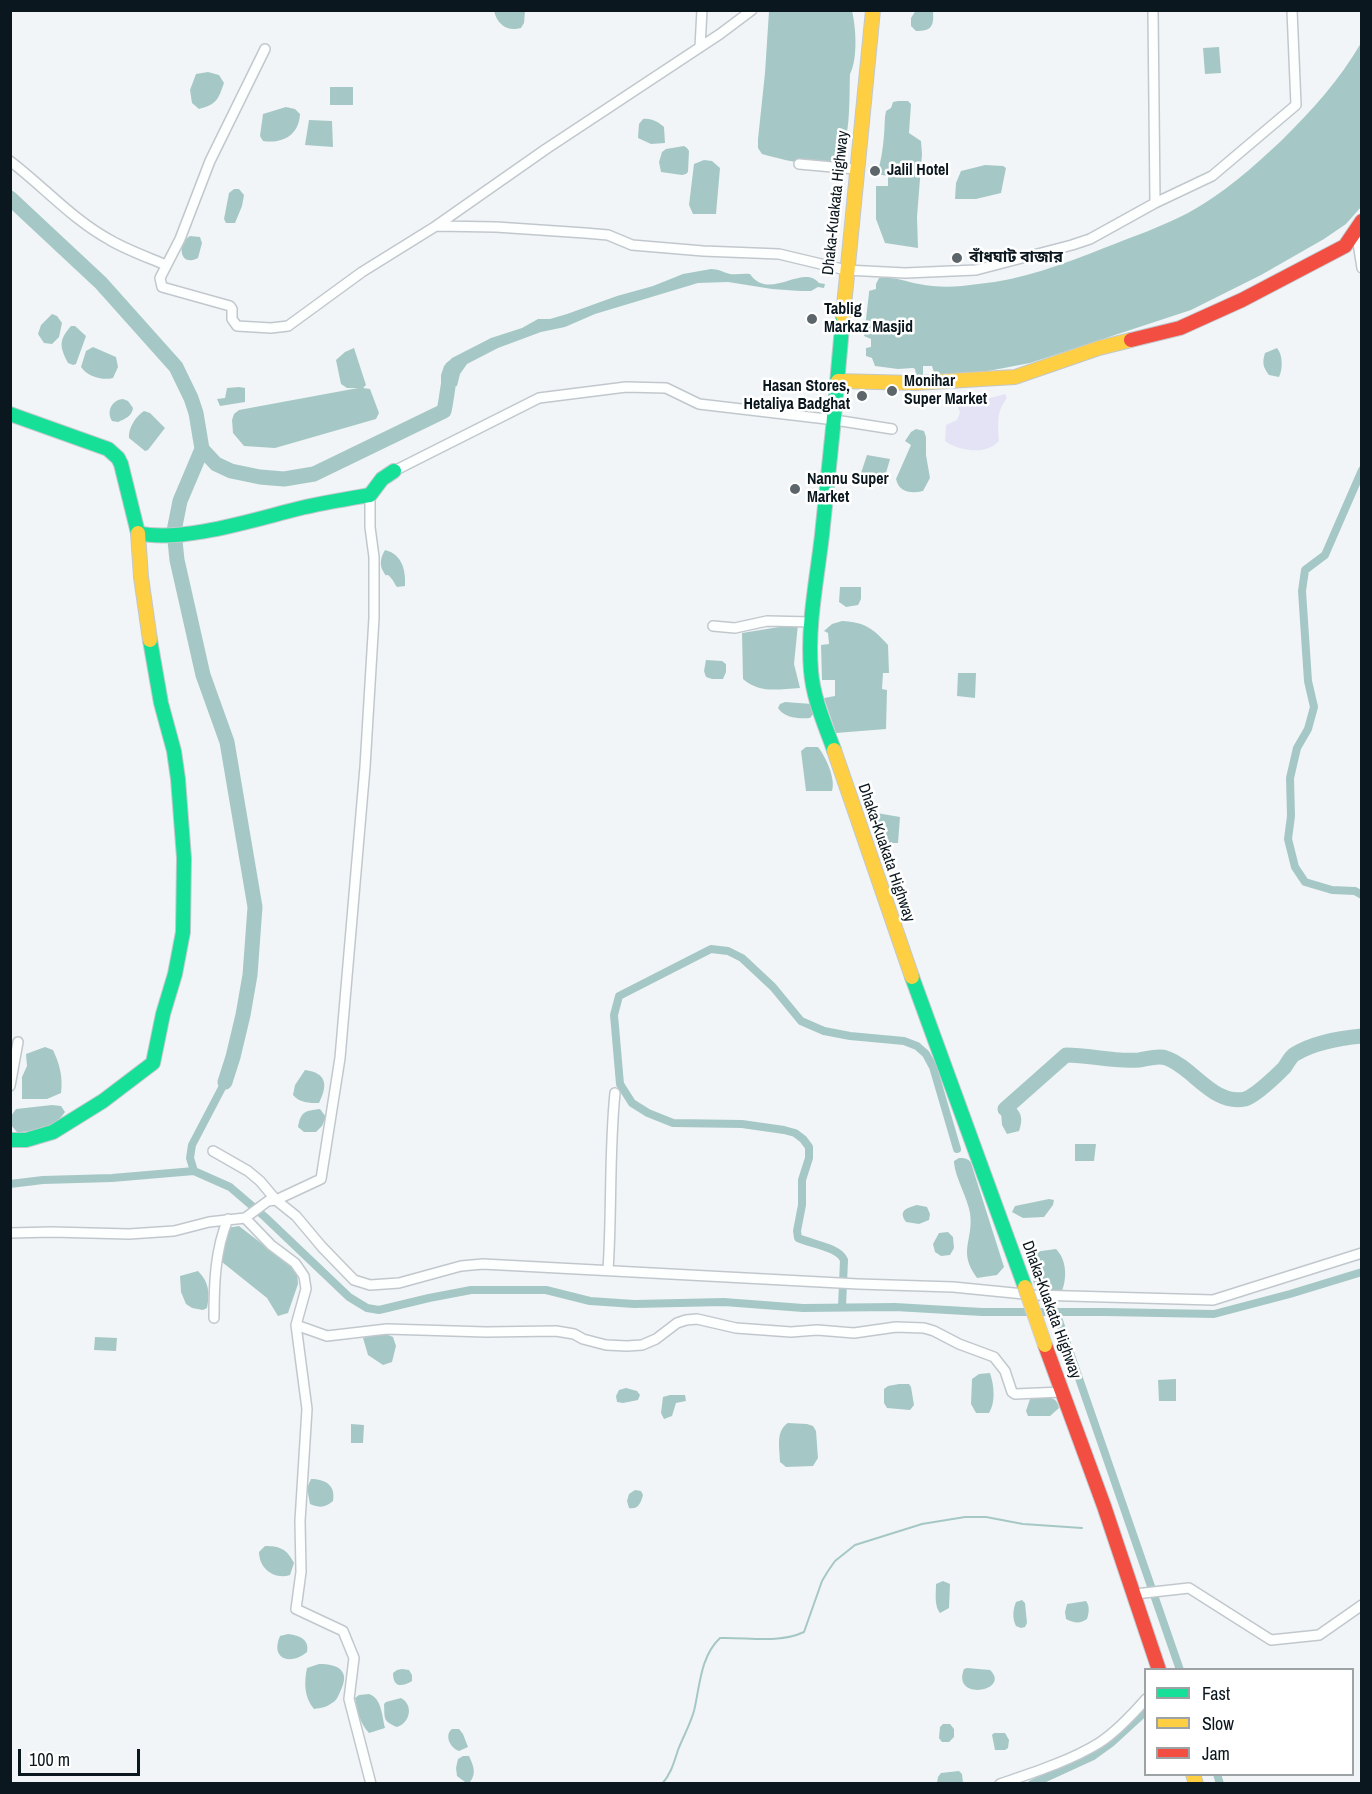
<!DOCTYPE html>
<meta charset="utf-8">
<style>
body{margin:0}
#map{position:relative;width:1372px;height:1794px;overflow:hidden;background:#f2f5f7;font-family:"Archivo Narrow",sans-serif}
canvas{display:block}
.frame{position:absolute;inset:0;border:12px solid #0b171e;pointer-events:none}
.legend{position:absolute;left:1144px;top:1668px;width:210px;height:108px;box-sizing:border-box;background:#fff;border:2px solid #9da2a5;margin:0;padding:8px 10px;list-style:none;font-size:18px;color:#0b171e}
.legend li{display:flex;align-items:center;gap:12px;height:30px}
.legend b{width:30px;border:2px solid #9da2a5}
.scale{position:absolute;left:18px;top:1749px;width:122px;height:27px;box-sizing:border-box;border:3px solid #0b171e;border-top:0;padding-left:8px;font-size:18px;line-height:21px;white-space:nowrap;color:#0b171e;-webkit-text-stroke:4px #fff;paint-order:stroke}
</style>
<div id="map">
<canvas width="1372" height="1794"></canvas>
<div class="frame"></div>
<ul class="legend">
<li><b style="height:8px;background:#16e098"></b>Fast</li>
<li><b style="height:8px;background:#ffcf43"></b>Slow</li>
<li><b style="height:8px;background:#f24e42"></b>Jam</li>
</ul>
<div class="scale">100 m</div>
</div>
<script>
const c = document.querySelector('canvas').getContext('2d');
c.lineJoin = 'round';
function fill(path, color) {
  c.fillStyle = color;
  c.fill(path, 'evenodd');
}
function trace(path, color, width, dash) {
  c.strokeStyle = color;
  c.lineWidth = width;
  c.lineCap = dash ? 'butt' : 'round';
  c.setLineDash(dash || []);
  c.stroke(path);
}
function label(font, color, halo, rows, align = 'center') {
  c.font = font + ' "Archivo Narrow","Noto Sans Bengali",sans-serif';
  c.lineWidth = 5;
  c.setLineDash([]);
  c.textBaseline = 'middle';
  c.strokeStyle = halo;
  c.fillStyle = color;
  for (const [text, x, y, turn = 0] of rows) {
    c.save();
    c.translate(x, y);
    c.rotate((+turn || 0) * Math.PI / 180);
    c.textAlign = isNaN(turn) ? turn : align;
    if (halo) c.strokeText(text, 0, 0);
    c.fillText(text, 0, 0);
    c.restore();
  }
}
const green = new Path2D(`
 M1005,394L1007,398C996,412 998,424 999,441C996,443 994,446 991,447C978,454 955,449 945,441L946,425L957,420L960,413L957,404L975,395L990,398Z`);
const water = new Path2D(`
 M916,10L933,11C934,26 932,31 916,31L911,26V18Z
 M494,11H525L524,23L521,28C507,32 497,24 494,11Z
 M769,11H852C856,27 858,59 850,74C849,93 852,149 835,159C817,170 781,159 762,154L758,148V139L765,73Z
 M1361,43V207L1346,224L1324,239L1261,275L1191,310L1030,363L967,375L935,376L932,366H923V375H916L915,369L913,368L898,369L875,366L872,358L866,356V348L871,347V339L864,336L869,293V291L876,289V284L879,278C892,276 906,282 919,284C939,288 958,287 978,284C1022,280 1064,264 1104,248C1132,237 1161,227 1188,213C1223,194 1252,168 1281,141C1312,110 1339,81 1361,43Z
 M1219,47L1221,73L1205,74L1203,48Z
 M208,72L219,75L224,83C218,100 217,104 199,109L192,103L190,90L196,74Z
 M330,87H353V105H330Z
 M898,101H908L911,104L909,133L921,141L922,154L917,217L918,248L885,243L876,219V186H888V176L877,174C881,162 883,148 884,135C885,127 884,119 886,111L891,108L893,102Z
 M286,107L295,109L300,114C299,135 283,144 263,141L260,136L263,114Z
 M643,119C652,118 658,122 664,127L665,143L651,144L638,138L639,124Z
 M309,120L332,121L333,147L305,145Z
 M684,146L687,148L689,151L688,172L686,174L682,175L661,172L659,162L662,152L666,149Z
 M704,160L712,161L720,168L716,214H693L689,205L694,164Z
 M985,165L1003,166L1006,168L1001,193L976,199H955L956,183L961,171Z
 M234,189H239L244,195L242,206L235,223H226L224,219L229,193Z
 M190,236L200,237L202,243L198,258C179,268 177,243 190,236Z
 M711,269C718,269 723,272 730,274C737,275 743,273 750,274C769,302 803,263 819,283L825,284L824,288L818,287L811,291H800L772,289L728,282L698,283L595,314L565,327L541,332L498,348L467,364L460,374L457,386L441,387V375L444,366L452,358L491,338L522,328L538,319H550L567,314L617,296L653,286L683,274Z
 M52,314L57,316L62,323L59,337L52,344L44,343L38,334L41,325Z
 M71,326H75L86,336L76,364L73,365L68,363C60,347 58,341 71,326Z
 M93,347L116,357L118,367L113,378C102,381 87,376 81,367L86,351Z
 M354,348L366,385L363,388L370,389L379,413L376,419L275,448L244,446L233,433L232,420L234,414L239,410L358,388H347L341,384L336,360L345,352Z
 M1277,348C1283,355 1283,369 1279,377L1269,375C1263,367 1262,363 1265,353Z
 M239,387L245,388V402L220,406L217,399L225,398L227,388Z
 M123,399L128,401L133,408C132,416 125,419 118,422L112,421C106,411 112,400 123,399Z
 M144,411L150,413L165,428L148,450L145,451L129,438C128,428 136,416 144,411Z
 M916,429L924,431L926,437V455L930,478L923,491C910,494 899,492 896,479L911,445L905,441L911,432Z
 M867,455L890,459L882,487L859,479Z
 M385,550C402,554 406,570 405,586L397,587C395,585 394,581 391,578C385,571 388,580 383,571C379,565 381,556 385,550Z
 M840,587H861V599L858,605L846,607L839,602Z
 M842,621C865,622 874,629 888,645L889,673H883L882,689L887,690L886,729L836,733L824,698L835,696V680H822L821,645L829,644L828,633L824,631L832,624Z
 M798,624L794,664L800,688C779,689 760,694 743,679L742,633Z
 M706,660L722,661L726,664V672L723,679H712L706,677L704,671Z
 M958,673H976L975,698L957,696Z
 M785,702L812,704L815,712L810,718C799,719 784,718 778,708L780,704Z
 M806,747H818C826,757 836,779 832,791H806L801,751Z
 M871,812L900,817L898,843H875Z
 M45,1047L53,1050C60,1065 63,1077 61,1093L47,1099H22V1077L27,1066L26,1054Z
 M305,1070C327,1073 328,1085 319,1103C309,1103 300,1103 293,1095L295,1085Z
 M52,1105L61,1106L65,1112C55,1128 36,1132 17,1132L11,1125V1116L16,1109Z
 M1016,1108C1023,1115 1022,1122 1019,1131L1007,1134L1002,1125L1001,1112L1007,1109Z
 M320,1109L326,1117L322,1126L316,1132H304L298,1127C301,1111 305,1111 320,1109Z
 M1075,1144H1096L1094,1161H1075Z
 M959,1158C964,1158 968,1158 971,1163L1004,1267L997,1275L977,1278C957,1251 974,1240 970,1213C967,1196 956,1180 954,1163V1161Z
 M1049,1199L1054,1200L1053,1205L1044,1217L1023,1218L1012,1212L1015,1206Z
 M917,1205L927,1207L930,1214L929,1220L919,1224L906,1222C898,1211 906,1208 917,1205Z
 M239,1226L297,1271L298,1284L288,1313L278,1316L267,1298L222,1262L227,1228Z
 M948,1232L953,1237L954,1248L950,1255L941,1256L935,1252L933,1244L939,1233Z
 M1056,1249C1067,1260 1067,1278 1062,1291H1042L1034,1285C1032,1274 1027,1262 1034,1252Z
 M198,1271C209,1282 210,1293 207,1308L203,1310L192,1308L186,1304L181,1292L180,1276Z
 M379,1333H384L393,1337L396,1346L392,1362L383,1365L368,1355L363,1338Z
 M95,1337L117,1338L116,1351L94,1350Z
 M990,1373C994,1385 996,1402 989,1413H976L971,1404L972,1379L979,1374Z
 M1176,1379V1401H1159L1158,1380Z
 M899,1384H909L911,1387L914,1405L910,1410L887,1408L884,1403V1389L888,1386Z
 M626,1388L637,1391L640,1395L638,1400L623,1403L617,1402L616,1396L619,1390Z
 M670,1395H685L686,1401L676,1403L672,1416L664,1419L661,1413L663,1397Z
 M1039,1397C1050,1397 1057,1397 1059,1408L1050,1416H1028L1026,1411L1030,1399Z
 M788,1423L807,1424L813,1426L816,1431L818,1458L813,1466L786,1467L780,1462C780,1449 775,1431 788,1423Z
 M351,1424L364,1425L363,1443H351Z
 M311,1479C325,1479 336,1485 333,1501C325,1508 320,1508 310,1504L307,1488Z
 M635,1490L641,1491L643,1495C641,1503 638,1510 629,1508L627,1501L629,1494Z
 M265,1546C280,1546 287,1549 294,1563L290,1575C275,1580 259,1569 259,1552Z
 M943,1581L950,1584L949,1608L940,1613C934,1606 936,1593 936,1584Z
 M1022,1600L1025,1603L1027,1623L1025,1627L1021,1628L1016,1626C1012,1618 1013,1609 1016,1602Z
 M1086,1601C1090,1606 1089,1613 1087,1619C1080,1624 1074,1623 1066,1619L1065,1612L1067,1604Z
 M288,1634C298,1635 310,1639 307,1652C290,1666 270,1659 280,1636Z
 M319,1664C339,1664 351,1671 340,1692C338,1697 336,1701 332,1703C327,1707 321,1708 314,1709C304,1697 304,1683 307,1668Z
 M967,1668L990,1670C1012,1691 951,1702 964,1669Z
 M402,1669L409,1670L412,1675V1681C402,1687 393,1688 393,1673L397,1670Z
 M369,1694C382,1698 382,1717 385,1728L369,1733C359,1722 358,1712 355,1698L359,1695Z
 M401,1698C414,1705 410,1723 397,1727C382,1721 385,1718 384,1704L386,1702Z
 M943,1724H950L954,1729V1737L949,1742H942L939,1738L940,1727Z
 M452,1729H459L463,1734L468,1747L459,1751C450,1748 444,1735 452,1729Z
 M994,1733H1005L1009,1740L1008,1748L1005,1750H995L992,1735Z
 M463,1756H469C473,1765 477,1773 470,1782H465L457,1776L456,1768L458,1759Z
 M959,1771L962,1774L963,1783H937L938,1777L941,1773Z`);
const stream = new Path2D(`
 M662,1784C671,1774 674,1762 678,1750C683,1737 690,1725 694,1711C700,1686 700,1657 720,1638C748,1637 778,1644 804,1632L822,1581L828,1571L835,1561L855,1545L922,1524L965,1517H986L1023,1524L1082,1528`);
const canal = new Path2D(`
 M1362,470L1325,555L1305,570L1302,591L1308,681L1314,707L1308,729L1297,748L1290,778L1291,816L1288,839L1295,867L1305,882L1332,890L1355,891L1362,895
 M225,1082L192,1145L190,1158L194,1171L230,1187L265,1217L349,1297L367,1308L379,1310L429,1298L471,1290H546L590,1301L634,1304L724,1302L803,1308L895,1307L982,1312H1105L1214,1314L1290,1294L1362,1272
 M10,1184L43,1180L112,1178L194,1171
 M842,1307L844,1260C839,1247 811,1244 798,1238L797,1231L802,1205V1180L809,1158V1147L803,1139L795,1133L784,1130L742,1124L673,1123L648,1113L632,1103L620,1084L614,1015L619,996L711,949L728,951L742,958L773,987L801,1021L824,1031L850,1036L904,1041L917,1046L926,1054L933,1067L957,1149
 M1056,1312L1180,1670
 M1217,1774L1220,1784
 M1032,1784L1093,1756L1111,1743L1146,1711`);
const river = new Path2D(`
 M10,198L101,283L176,367L191,398L196,413L202,449L180,501L174,531L177,560L203,675L227,742L255,907L250,975L243,1015L233,1057L225,1082
 M202,449L216,464L231,471L260,477L284,479L314,474L444,411C447,398 448,380 452,368
 M1005,1109L1066,1055C1091,1055 1112,1062 1139,1060C1147,1059 1158,1055 1166,1058C1193,1067 1213,1106 1245,1099C1255,1096 1276,1076 1284,1068C1288,1063 1290,1057 1295,1054C1315,1042 1340,1038 1362,1036`);
const street = new Path2D(`
 M1153,10L1155,203
 M700,47L702,10
 M265,49L210,161L180,239L160,278L162,287L230,306L232,309V319L237,326L271,328L288,326L362,272L436,226L546,149L720,34L752,10
 M10,161C44,187 73,220 110,240C127,250 147,257 166,265
 M799,164L855,169
 M436,226L496,227L585,233L608,235L632,245L703,251L779,254L846,270L905,273L976,270L1072,245L1090,239L1155,203L1212,176L1296,105L1292,10
 M1356,230L1362,268
 M394,471L539,398L626,387L666,388L699,404L835,420L892,429
 M713,626L735,628L767,621L812,622
 M10,1086L18,1042
 M213,1151L248,1171L260,1181L276,1200L296,1216L322,1247L354,1280L370,1285L399,1283L461,1266L483,1264L858,1284L953,1287L1034,1295L1213,1300L1362,1253
 M245,1218L271,1245L295,1263L304,1276L306,1289L296,1325L327,1336L387,1329L486,1332L556,1331L574,1334L583,1339L606,1345L627,1346L642,1345L656,1339L677,1323L686,1320L697,1319L736,1328L791,1332L817,1330L854,1333L896,1327L924,1328L934,1331L959,1344L994,1357L1005,1371L1012,1392L1015,1394L1062,1392
 M10,1233L52,1232L129,1234L174,1231L209,1222L245,1218L268,1201L276,1200L321,1179L340,1058L365,767L374,618V557L370,527V495
 M608,1270C612,1211 609,1152 615,1093
 M214,1318C214,1284 215,1250 228,1219
 M296,1325L307,1409L300,1521L301,1572L296,1609L343,1631L354,1658L349,1699L371,1784
 M1135,1594L1189,1588L1271,1640L1319,1635L1362,1605
 M1000,1784C1032,1773 1070,1761 1099,1743C1116,1732 1132,1715 1146,1699`);
const fast = new Path2D(`
 M10,414L108,449L118,458L121,464L138,533C181,543 253,520 297,509C321,503 346,499 370,495L382,479L394,471
 M834,750C825,725 813,698 811,671C807,626 817,579 822,535C830,462 837,389 843,316
 M912,977L1025,1287
 M10,1140H26L53,1132L103,1101L153,1063L163,1014L175,974L183,932L184,858L178,779L174,751L161,703L150,640`);
const slow = new Path2D(`
 M843,316L873,10
 M838,381L915,383L1015,377L1099,348L1131,340
 M138,533L141,577L150,640
 M834,750L912,977
 M1193,1774L1196,1784`);
const jam = new Path2D(`
 M1131,340L1180,328L1242,300L1345,246L1362,221
 M1045,1345L1104,1506L1159,1670`);
const slowBridge = new Path2D(`
 M1025,1287L1045,1345`);
const markers = [
 [875,171,6,"#5c656a"],
 [957,258,6,"#5c656a"],
 [812,319,6,"#5c656a"],
 [892,391,6,"#5c656a"],
 [862,396,6,"#5c656a"],
 [795,489,6,"#5c656a"]
];
const poiNames = [
 ["Jalil Hotel",887,171],
 ["বাঁধঘাট বাজার",969,258],
 ["Tablig",824,310],
 ["Markaz Masjid",824,328],
 ["Monihar",904,382],
 ["Super Market",904,400],
 ["Hasan Stores,",850,387,"right"],
 ["Hetaliya Badghat",850,405,"right"],
 ["Nannu Super",807,480],
 ["Market",807,498]
];
const streetNames = [
 ["Dhaka-Kuakata Highway",836,203,-84],
 ["Dhaka-Kuakata Highway",886,853,71],
 ["Dhaka-Kuakata Highway",1051,1310,70]
];
fill(green, '#e4e3f6');
fill(water, '#a5c8c6');
trace(stream, '#a5c8c6', 2);
trace(canal, '#a5c8c6', 8);
trace(river, '#a5c8c6', 15);
trace(street, '#c1c8cd', 12);
trace(fast, '#c1c8cd', 16);
trace(slow, '#c1c8cd', 16);
trace(jam, '#c1c8cd', 16);
trace(street, '#fdfefe', 9);
trace(fast, '#16e098', 14);
trace(slow, '#ffcf43', 14);
trace(jam, '#f24e42', 14);
trace(slowBridge, '#ced1d3', 16, []);
trace(slowBridge, '#ffcf43', 14);
for (const [x, y, r, color] of markers) {
  const dot = new Path2D();
  dot.arc(x, y, r, 0, 2 * Math.PI);
  c.fillStyle = color;
  c.fill(dot);
  trace(dot, '#fff', 2);
}
label('bold 16px', '#0b171e', '#fff', poiNames, 'left');
label('16px', '#0b171e', '#fff', streetNames);
</script>
